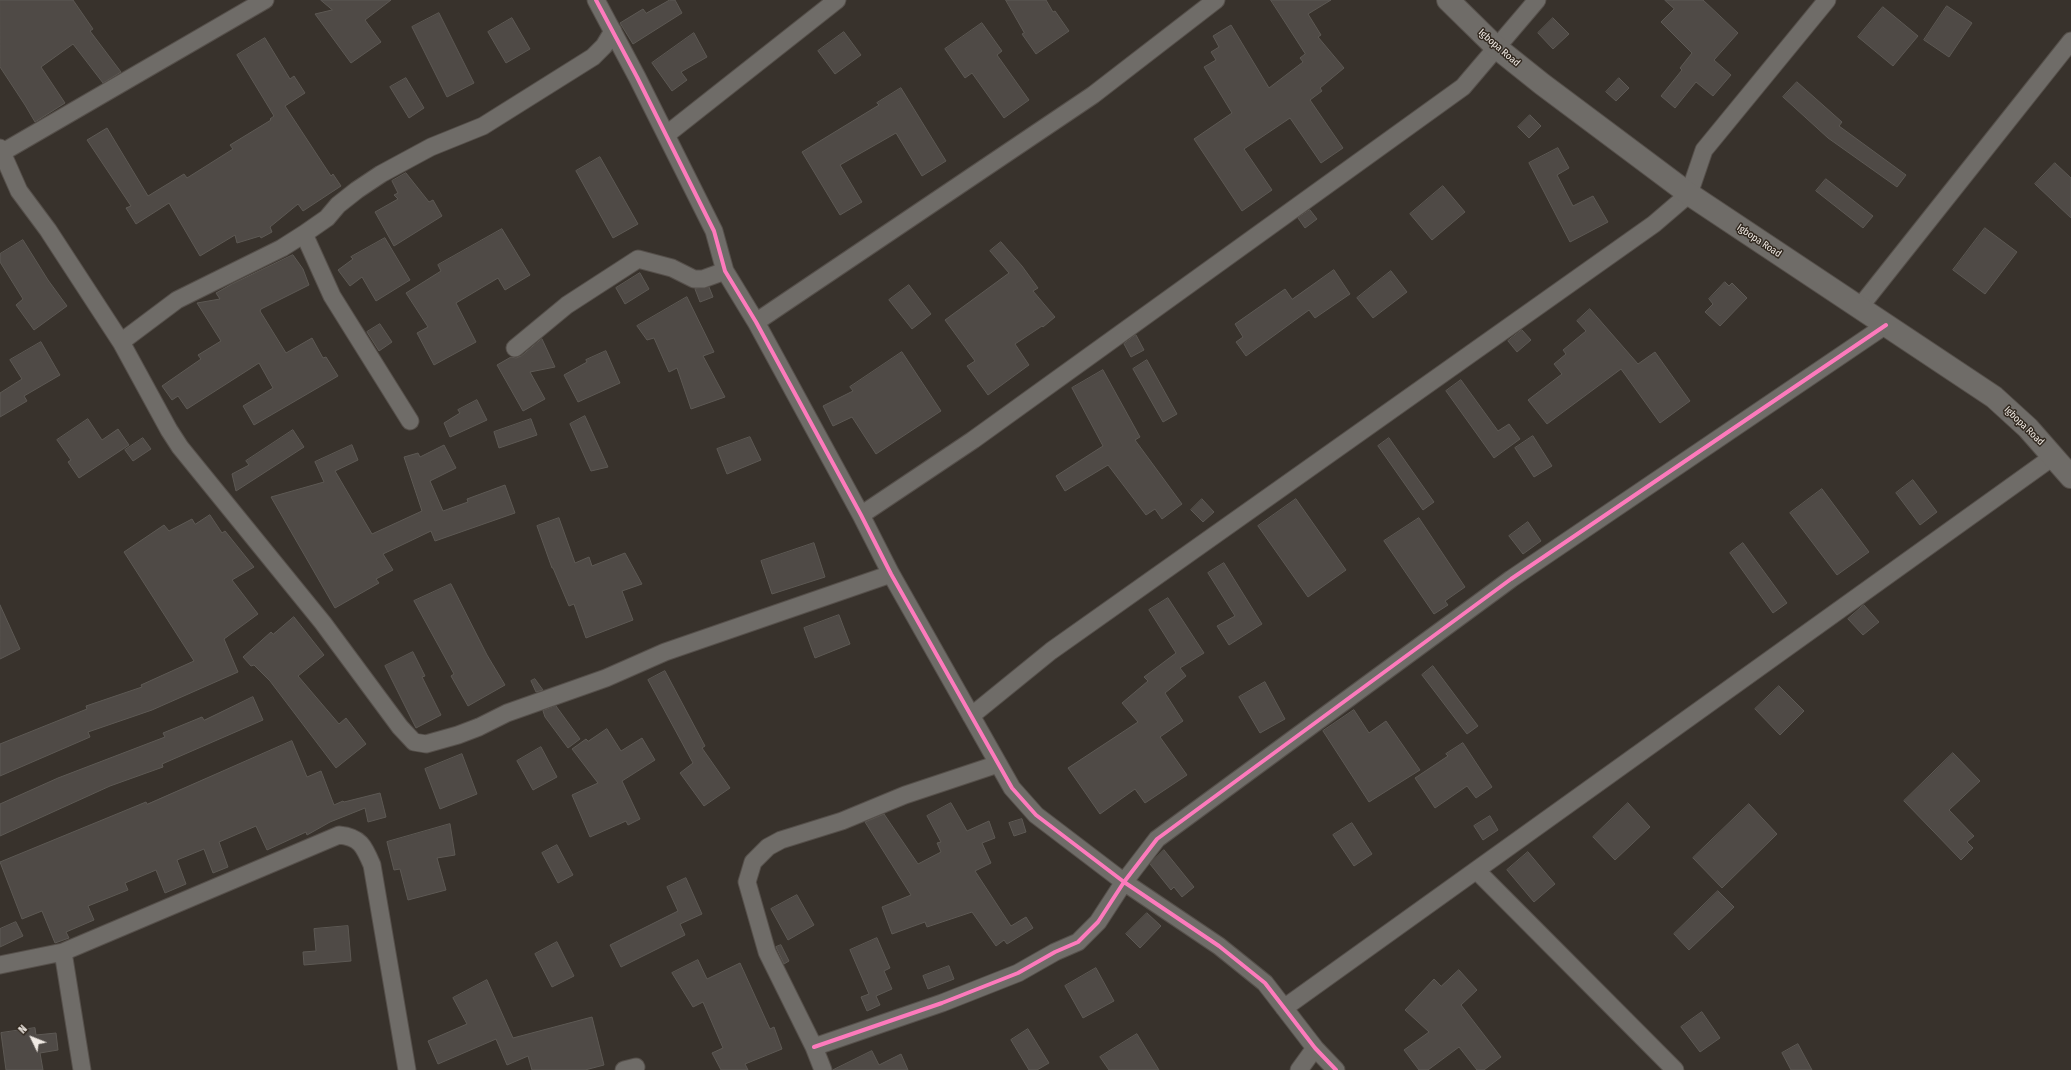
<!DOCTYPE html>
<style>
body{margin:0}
#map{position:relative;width:2071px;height:1070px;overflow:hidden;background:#38322c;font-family:"Fira Sans Condensed",sans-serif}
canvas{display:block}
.north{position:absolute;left:12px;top:1018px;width:40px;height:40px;-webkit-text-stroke:3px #31281f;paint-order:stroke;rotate:313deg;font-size:11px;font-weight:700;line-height:16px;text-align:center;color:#f0eae4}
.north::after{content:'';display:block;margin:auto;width:14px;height:18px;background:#f0eae4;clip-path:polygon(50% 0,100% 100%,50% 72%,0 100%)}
</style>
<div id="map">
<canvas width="2071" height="1070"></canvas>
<div class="north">N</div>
</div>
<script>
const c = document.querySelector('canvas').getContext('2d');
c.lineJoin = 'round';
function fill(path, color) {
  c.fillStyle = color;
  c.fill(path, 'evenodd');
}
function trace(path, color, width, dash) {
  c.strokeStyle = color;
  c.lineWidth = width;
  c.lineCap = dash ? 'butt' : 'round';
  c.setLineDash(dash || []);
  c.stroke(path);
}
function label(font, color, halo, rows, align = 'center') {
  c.font = font + ' "Fira Sans Condensed",sans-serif';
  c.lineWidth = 3;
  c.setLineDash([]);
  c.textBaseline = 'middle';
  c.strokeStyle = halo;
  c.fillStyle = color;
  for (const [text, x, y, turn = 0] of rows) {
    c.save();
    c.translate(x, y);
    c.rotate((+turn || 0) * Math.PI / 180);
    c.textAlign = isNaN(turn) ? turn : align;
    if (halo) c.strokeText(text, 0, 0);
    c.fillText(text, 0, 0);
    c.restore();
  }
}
const building = new Path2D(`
 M0,0H73L93,29L90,31L121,72L103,83L73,44L41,67L65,103L35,122L25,105L0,67Z
 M321,0H391L365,20L381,42L351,63L315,14L332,10Z
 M670,0H675L682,13L633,44L620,23L643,9L646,13Z
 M1006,0H1046L1053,12L1055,11L1069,31L1036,54L1022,34L1024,33Z
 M1271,0H1331L1308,14L1321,35L1318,37L1344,68L1320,88L1322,91L1310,100L1343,148L1321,163L1290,118L1244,149L1272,190L1242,211L1194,139L1232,113L1204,67L1216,60L1211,52L1219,47L1213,36L1231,25L1269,88L1303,62L1300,58L1305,54Z
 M1665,0H1703L1738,33L1714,60L1731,75L1713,96L1696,82L1675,108L1661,96L1682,70L1680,68L1692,53L1661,22L1674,9Z
 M1947,6L1972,23L1949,57L1924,40Z
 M1883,7L1918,36L1893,66L1858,37Z
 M439,13L474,83L447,97L412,27Z
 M512,18L530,49L506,63L488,32Z
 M1553,18L1569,34L1553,49L1538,33Z
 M982,23L1002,51L997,55L1029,100L1004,118L972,73L965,78L945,49Z
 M844,32L861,55L835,74L818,51Z
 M694,33L707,57L681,72L687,80L672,91L652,63Z
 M265,38L290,79L294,76L305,93L285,106L331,176L333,174L341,186L303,211L298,204L270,227L272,232L261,238L260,236L237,243L235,235L200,256L169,203L136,224L126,208L131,206L87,140L107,128L148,196L184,174L187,178L233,149L230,145L271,120L270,119L274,116L237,55Z
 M406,78L424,108L409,118L390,87Z
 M1619,78L1629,88L1616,101L1606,92Z
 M1797,82L1842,122L1839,126L1906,175L1897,187L1828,138L1783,97Z
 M901,88L946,161L922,176L896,133L840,165L862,202L840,215L802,152L879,105L877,103Z
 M1530,115L1541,126L1529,138L1518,127Z
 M1558,148L1569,168L1557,175L1573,206L1593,196L1608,222L1570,242L1529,163Z
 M600,157L638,224L613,238L576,171Z
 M2055,163L2071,178V218L2035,184Z
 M406,173L429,202L433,200L442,216L394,246L375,212L398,199L394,195L398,193L392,181Z
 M1826,179L1873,216L1863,228L1816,191Z
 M1443,186L1465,212L1432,240L1410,214Z
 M1310,210L1317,219L1305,228L1298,218Z
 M1985,228L2017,252L1985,294L1953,270Z
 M502,229L530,275L505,290L498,278L456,303L476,342L434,365L417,333L428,327L406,293L441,271L438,265Z
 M385,238L410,280L376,301L362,277L350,286L338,270L353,259L351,257Z
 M23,240L48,280L67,306L34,330L16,305L23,299L0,262V254Z
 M1001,242L1022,266L1038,288L1033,291L1055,317L1043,327L1042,326L1015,344L1029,365L988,395L967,366L975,361L945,320L1009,273L990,251Z
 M293,255L303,269L309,285L261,309L260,311L286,353L312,338L323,358L326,357L338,376L254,425L243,406L273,388L259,363L187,409L178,396L172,400L162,386L201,359L198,355L221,341L197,303L220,299L216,293L232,284Z
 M1334,270L1350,294L1315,318L1309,310L1246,356L1236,342L1243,337L1235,324L1285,289L1292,299Z
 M1391,271L1407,292L1373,318L1357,298Z
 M640,273L649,289L625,304L616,288Z
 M1725,282L1729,286L1732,283L1747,298L1720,326L1705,312L1713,304L1709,299Z
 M909,285L931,314L912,329L889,300Z
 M709,287L713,297L700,302L695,289Z
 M687,297L714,352L703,356L725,397L691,409L677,368L669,372L654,338L647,340L637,326Z
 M1590,309L1638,364L1655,352L1690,401L1660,423L1621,369L1547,424L1528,400L1562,374L1554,364L1566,354L1563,350L1586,331L1577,321Z
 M380,324L392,342L379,351L367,332Z
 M1522,330L1531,340L1517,352L1508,341Z
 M1136,335L1144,350L1131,357L1124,344Z
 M542,339L555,367L530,372L545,399L523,411L497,365L511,357L516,358L521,356Z
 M41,342L60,375L24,396L27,401L0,417V393L22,379L10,360Z
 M606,351L620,383L578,402L564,375L587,362L586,360Z
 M902,352L941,411L876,454L852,417L833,426L823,406L853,391L850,387Z
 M1147,360L1177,414L1163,422L1133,369Z
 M1103,370L1140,437L1135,440L1182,504L1162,519L1155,509L1146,515L1108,465L1065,491L1056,476L1103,446L1072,388Z
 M1461,380L1498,431L1509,424L1520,439L1494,458L1446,391Z
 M477,400L487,420L450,437L444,423L460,413L458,410Z
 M585,416L608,467L591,471L570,424Z
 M88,419L102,440L118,429L129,445L79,478L68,462L71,460L57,440Z
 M531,419L537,435L499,448L494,432Z
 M293,430L304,447L236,491L232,474L249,465L246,461Z
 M1533,436L1552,466L1534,477L1515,448Z
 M750,437L761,460L727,474L717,449Z
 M143,438L151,449L133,461L125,450Z
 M1389,438L1434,502L1423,510L1378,446Z
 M352,445L358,460L335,471L372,534L422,511L404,457L418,453L420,457L444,445L456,468L430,481L443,511L468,502L467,499L505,485L515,513L435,541L431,531L383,554L393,570L376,579L379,583L335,608L271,497L324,482L315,462Z
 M1913,480L1937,512L1920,525L1896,493Z
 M1822,489L1869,552L1837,575L1790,513Z
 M1202,499L1214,512L1203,522L1191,510Z
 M1296,499L1346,570L1308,597L1258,526Z
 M210,515L222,533L225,531L254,567L232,580L258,614L224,639L238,672L152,710L88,732L90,737L0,776V744L87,709L86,706L142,687L141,685L194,661L124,552L164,525L169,531L192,519L195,524Z
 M559,518L575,563L589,557L592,566L625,553L642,584L622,591L633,620L586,638L574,604L569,606L553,568H552L537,526Z
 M1419,518L1465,587L1445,601L1448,605L1434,614L1384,541Z
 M1528,522L1541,541L1523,554L1509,536Z
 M814,543L825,577L772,594L761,561Z
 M1743,543L1787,603L1773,613L1730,553Z
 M1224,563L1262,624L1229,645L1217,626L1235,616L1208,573Z
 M451,584L487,655L505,685L468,706L451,676L454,674L414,601Z
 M1168,598L1204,653L1180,668L1186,676L1165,693L1183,721L1160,737L1187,775L1145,803L1135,789L1100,814L1068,768L1138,722L1122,703L1148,681L1144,677L1176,653L1149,610Z
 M0,605L20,649L0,659Z
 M1864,605L1879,622L1863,635L1848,619Z
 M839,615L850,644L815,658L804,628Z
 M294,617L324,655L298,676L339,724L346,718L366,744L336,768L270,681L254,665L251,666L243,657L271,632L273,634Z
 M413,652L425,676L422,677L441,715L416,728L385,666Z
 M1433,666L1478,726L1467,734L1422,675Z
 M665,671L705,746L702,748L730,788L704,806L680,773L693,763L648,680Z
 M535,679L543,690L536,692L531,681Z
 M1265,682L1285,719L1260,733L1239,697Z
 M1779,686L1804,711L1780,735L1755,709Z
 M253,697L263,720L162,764L163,767L110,786L0,836V804L58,778L165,737L163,733L202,717L204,720Z
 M556,706L580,739L568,748L545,717L543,711Z
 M1354,710L1369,733L1386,721L1420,770L1369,802L1323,731Z
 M607,729L621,751L642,738L655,760L622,781L640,819L628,825L626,821L590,837L572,795L598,783L572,749L586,739L588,741Z
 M292,741L307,777L321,771L334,805L343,801L344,802L380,793L386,817L368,822L365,808L330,822L307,835L306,832L267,850L256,826L219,842L228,867L213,873L204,849L177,860L186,884L165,893L156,870L125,883L128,890L88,906L94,920L66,932L69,938L55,943L42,911L22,919L0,862L146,802L147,804Z
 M1463,743L1492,787L1476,798L1467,786L1435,808L1415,778L1448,756L1446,754Z
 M541,747L557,777L533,790L517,761Z
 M1953,753L1980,781L1949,810L1974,836L1967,842L1973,848L1961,860L1904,801Z
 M462,754L477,794L440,809L425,769Z
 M951,803L967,831L989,821L995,838L982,843L991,863L975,871L1011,926L1026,917L1033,928L1007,944L1004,940L996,946L972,912L927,927L925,922L892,934L882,907L911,895L865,822L884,814L918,864L941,852L937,843L941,842L927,816Z
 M1628,803L1650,827L1615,860L1593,837Z
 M1749,804L1777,834L1722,888L1693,858Z
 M1490,816L1498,830L1483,840L1474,826Z
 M1022,819L1026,832L1014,836L1009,823Z
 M1352,823L1372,854L1354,866L1333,835Z
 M450,824L455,855L437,858L446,890L408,900L400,869L394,870L387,842Z
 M557,845L573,875L558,883L542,853Z
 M1164,850L1194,887L1182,897L1174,887L1171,890L1150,864Z
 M1528,852L1555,884L1534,902L1507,870Z
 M686,878L702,914L680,924L685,935L621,967L610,945L678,911L667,887Z
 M1718,891L1734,907L1689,950L1674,934Z
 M797,895L814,925L788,940L771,909Z
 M1147,913L1161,926L1140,948L1126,934Z
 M16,922L23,936L0,947V929Z
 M348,926L351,961L304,965L303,952L316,951L314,929Z
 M877,938L890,968L884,971L892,989L876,996L880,1005L867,1011L861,997L869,994L850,950Z
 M557,942L574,976L552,987L535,954Z
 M781,945L789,961L784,964L776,947Z
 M698,960L707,979L740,963L770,1029L774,1027L782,1049L745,1064L748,1070H721L712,1053L723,1048L703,1002L693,1007L672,973Z
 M949,966L954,979L928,989L923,976Z
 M1096,968L1114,1001L1083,1018L1065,986Z
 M1459,970L1477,990L1461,1005L1501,1057L1484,1070H1477L1459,1047L1428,1070H1419L1404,1050L1429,1032L1405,1010L1434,979L1441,986Z
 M487,980L513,1038L592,1017L604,1065L585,1070H532L528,1056L507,1065L496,1039L438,1064L428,1041L467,1024L453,998Z
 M1702,1012L1720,1038L1700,1052L1681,1027Z
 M35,1028L36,1035L56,1033L58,1050L40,1053L43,1070H6L1,1033Z
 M1028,1029L1049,1063L1037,1070H1029L1011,1040Z
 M1137,1034L1159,1070H1109L1100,1057Z
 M1798,1044L1812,1070H1791L1782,1053Z
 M872,1051L879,1065L901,1054L908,1070H833Z`);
const minor = new Path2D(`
 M596,0L637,77L714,231L725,271L756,322L861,515L891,574L1012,788L1036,815L1124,882L1219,946L1265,983L1315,1048L1336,1070
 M666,135L837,0
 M0,148L19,191L48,230L121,342L169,430L180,447L323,623L400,727L414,742L426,744L458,735L479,727L507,713L606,678L665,652L891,574
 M3,152L265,0
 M304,234L332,296L410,421
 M1859,308L2071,41
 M756,322L1093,95L1216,0
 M121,342L177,300L282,248L304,234L327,218L338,205L357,190L381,174L431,147L483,126L593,57L604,46L613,31
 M515,348L567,305L638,259L672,268L694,279H703L725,271
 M861,515L973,440L1463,87L1537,0
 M971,716L1051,651L1654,224L1689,194L1704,150L1827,0
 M1477,871L1675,1070
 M63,952L82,1070
 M0,965L63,952L339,835C360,837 364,846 372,865L407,1070
 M1284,1008L2054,456
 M814,1047L942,1003L1018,973L1055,952L1078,942L1098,922L1124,882L1157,839L1511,579L1886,325
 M624,1070L636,1067
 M823,1070L814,1047L767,952L747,882L753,862L768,847L781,840L842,821L905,795L998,764
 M1299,1070L1315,1048`);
const tertiary = new Path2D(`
 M1448,0L1497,48L1542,84L1689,194L1994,397L2028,428L2071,477`);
const cycleway = new Path2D(`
 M596,0L637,77L714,231L725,271L756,322L861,515L891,574L1012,788L1036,815L1124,882L1219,946L1265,983L1315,1048L1336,1070
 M814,1047L942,1003L1018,973L1055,952L1078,942L1098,922L1124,882L1157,839L1511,579L1886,325`);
const streetNames = [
 ["Igbopa Road",1499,48,41],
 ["Igbopa Road",1759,241,34],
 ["Igbopa Road",2024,426,44]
];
fill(building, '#4f4a46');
trace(building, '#5d5954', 1);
trace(minor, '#554f4a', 19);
trace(tertiary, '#554f4a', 24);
trace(minor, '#6f6c68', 17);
trace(tertiary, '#6f6c68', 22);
trace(cycleway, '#fd7abc', 4);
label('10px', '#f0eae4', '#31281f', streetNames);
</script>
